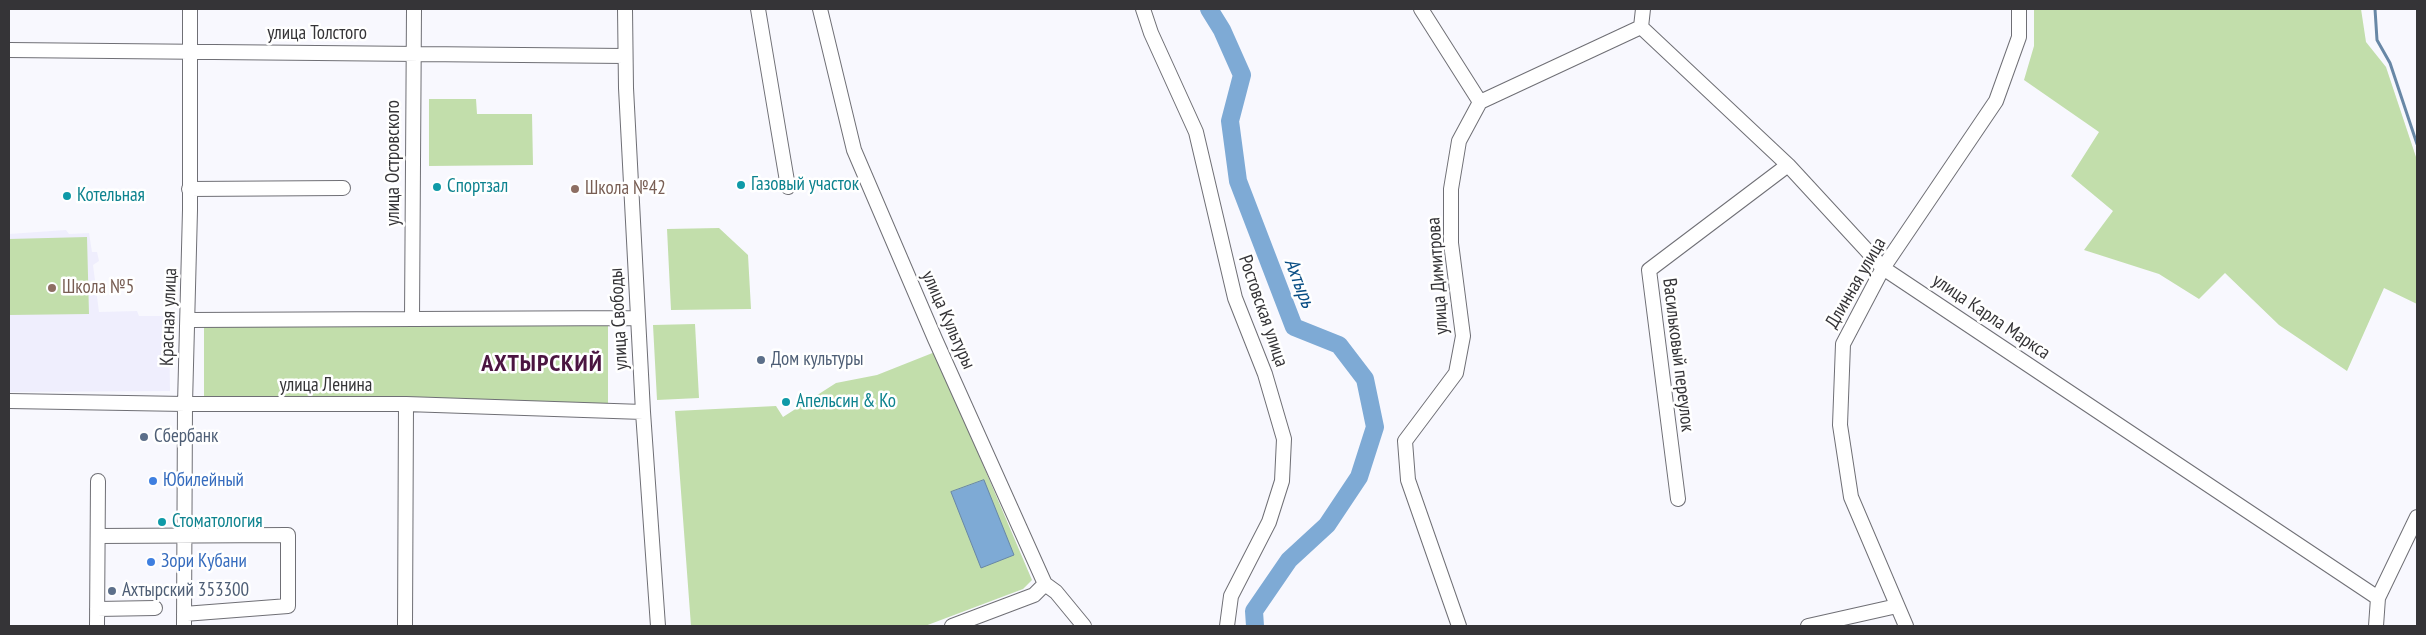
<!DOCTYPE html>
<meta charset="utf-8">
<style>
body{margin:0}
#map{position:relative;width:2426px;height:635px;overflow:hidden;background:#f8f8fe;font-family:"PT Sans Narrow",sans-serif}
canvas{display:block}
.frame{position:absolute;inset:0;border:10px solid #353437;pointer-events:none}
</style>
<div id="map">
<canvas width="2426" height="635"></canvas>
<div class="frame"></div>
</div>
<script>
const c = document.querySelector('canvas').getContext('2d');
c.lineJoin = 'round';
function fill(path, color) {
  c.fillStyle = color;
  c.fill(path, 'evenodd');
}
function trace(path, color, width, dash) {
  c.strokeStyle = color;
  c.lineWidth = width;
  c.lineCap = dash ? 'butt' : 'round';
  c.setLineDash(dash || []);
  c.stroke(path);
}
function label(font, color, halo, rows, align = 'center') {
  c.font = font + ' "PT Sans Narrow",sans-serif';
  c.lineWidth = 5;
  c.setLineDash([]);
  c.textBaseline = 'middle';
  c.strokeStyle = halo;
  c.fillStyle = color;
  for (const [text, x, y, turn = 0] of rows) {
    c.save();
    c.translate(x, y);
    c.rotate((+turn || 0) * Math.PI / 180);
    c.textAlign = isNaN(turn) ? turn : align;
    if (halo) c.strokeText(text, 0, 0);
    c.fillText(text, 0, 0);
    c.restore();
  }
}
const built = new Path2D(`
 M66,230L69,234L89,233L92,252H97L99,261L93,265L99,312L137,311L139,316H169L170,391L9,392V234Z`);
const green = new Path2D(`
 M2034,9H2361L2366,42L2386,67L2417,160V304L2384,288L2347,371L2279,325L2225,273L2199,299L2159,274L2084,250L2113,211L2071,176L2099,132L2024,80L2034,46Z
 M429,99H476L477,114H532L533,165L429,166Z
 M719,228L748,255L751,309L671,310L667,229Z
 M87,237L89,314L9,315V239Z
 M204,324H608V405L204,399Z
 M695,324L699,398L657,400L653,325Z
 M935,352L1032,580L1023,589L925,626H691L675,411L776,406L783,417L836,383L877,375Z`);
const water = new Path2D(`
 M984,480L1014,555L981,568L951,492Z`);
const stream = new Path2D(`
 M2375,9L2377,40L2390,63L2417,144`);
const river = new Path2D(`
 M1209,9L1222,30L1242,75L1230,121L1238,181L1294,327L1339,345L1365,379L1375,427L1359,477L1327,525L1289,560L1254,611L1255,626`);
const minor = new Path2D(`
 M625,9L626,88L643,412L658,626
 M758,9L788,187
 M820,9L854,150L935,339L1045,584L1056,592L1084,626
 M1143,9L1151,33L1196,132L1235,298L1265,374L1284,439L1282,481L1269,522L1231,596L1227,626
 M1421,9L1480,102L1459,141L1451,189V243L1463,336L1456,373L1405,441L1408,480L1459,626
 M1643,9L1641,27L1788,165L1883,268L2378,598
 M9,50L625,56
 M1480,102L1641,27
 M189,189L343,188
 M412,318L414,9
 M189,320L638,318
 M9,401L185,404H406L643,412
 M1678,499L1649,270L1788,165
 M98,536L288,535V606L184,614
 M97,609L155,608
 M97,626L98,481
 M184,626L185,404L190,210V9
 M405,626L406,404
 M952,626L1034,595L1045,584
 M1808,626L1897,606
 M1906,626L1851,497L1840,425L1843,344L1883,268L1996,101L2019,37V9
 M2376,626L2378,598L2417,517`);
const markers = [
 [741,185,5,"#0f9aa8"],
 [437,187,5,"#0f9aa8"],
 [575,189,5,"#8d6e63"],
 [67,196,5,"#0f9aa8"],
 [52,288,5,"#8d6e63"],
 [761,360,5,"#5c6f8a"],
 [786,402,5,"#0f9aa8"],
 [144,437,5,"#5c6f8a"],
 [153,481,5,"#3f7fe0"],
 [162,522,5,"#0f9aa8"],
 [151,562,5,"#3f7fe0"],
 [112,591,5,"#5c6f8a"]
];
const streetNames = [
 ["улица Толстого",317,34],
 ["улица Островского",394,163,-90],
 ["улица Димитрова",1438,276,-94],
 ["Длинная улица",1856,283,-60],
 ["Ростовская улица",1263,311,71],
 ["Красная улица",169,317,-88],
 ["улица Карла Маркса",1991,317,34],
 ["улица Свободы",619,319,-93],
 ["улица Культуры",948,320,66],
 ["Васильковый переулок",1678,355,83],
 ["улица Ленина",326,386]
];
const cultureNames = [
 ["Газовый участок",751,185],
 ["Спортзал",447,187],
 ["Котельная",77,196],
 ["Апельсин & Ко",796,402],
 ["Стоматология",172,522]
];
const educationNames = [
 ["Школа №42",585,189],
 ["Школа №5",62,288]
];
const serviceNames = [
 ["Дом культуры",771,360],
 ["Сбербанк",154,437],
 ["Ахтырский 353300",122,591]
];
const shopNames = [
 ["Юбилейный",163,481],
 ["Зори Кубани",161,562]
];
const waterNames = [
 ["Ахтырь",1299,283,69]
];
const districtNames = [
 ["АХТЫРСКИЙ",542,364]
];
fill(built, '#efeefd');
fill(green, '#c2deab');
fill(water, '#7eaad5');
trace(water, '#6887a6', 1);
trace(stream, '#6887a6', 3);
trace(river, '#7eaad5', 18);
trace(minor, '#6f6f75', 16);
trace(minor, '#fff', 14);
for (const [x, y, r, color] of markers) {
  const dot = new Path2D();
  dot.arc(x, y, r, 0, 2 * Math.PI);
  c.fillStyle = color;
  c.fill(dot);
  trace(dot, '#fff', 2);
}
label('19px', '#353437', '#fff', streetNames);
label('19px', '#0d838f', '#fff', cultureNames, 'left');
label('19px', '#785e54', '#fff', educationNames, 'left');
label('19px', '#4e5e75', '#fff', serviceNames, 'left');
label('19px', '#366cbe', '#fff', shopNames, 'left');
label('italic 20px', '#094e84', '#fff', waterNames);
c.letterSpacing = '1px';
label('bold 24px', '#4b1541', '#fff', districtNames);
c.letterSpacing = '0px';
</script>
